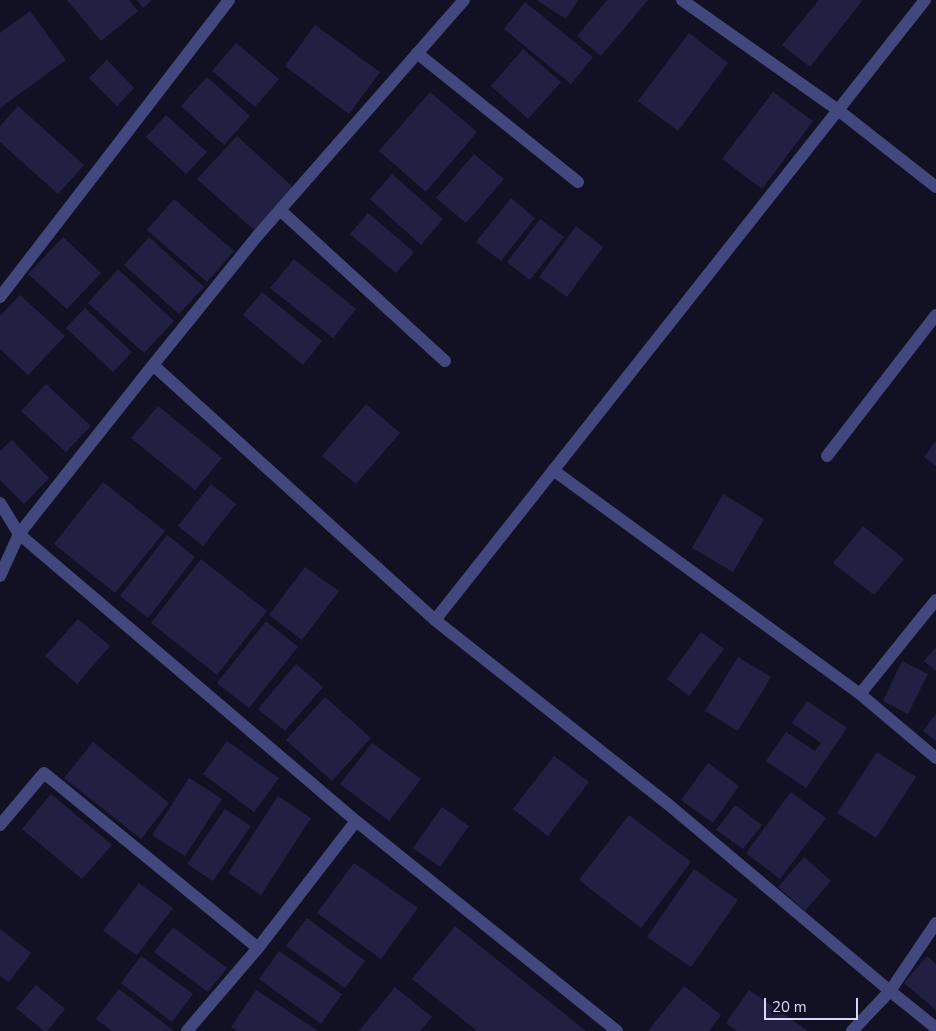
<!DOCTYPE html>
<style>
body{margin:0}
#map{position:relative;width:936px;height:1031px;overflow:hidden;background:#121123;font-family:"Nunito Sans",sans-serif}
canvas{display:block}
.scale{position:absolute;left:764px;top:998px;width:94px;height:22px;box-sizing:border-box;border:2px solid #d8d8fa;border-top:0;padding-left:6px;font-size:15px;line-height:18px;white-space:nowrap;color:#d8d8fa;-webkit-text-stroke:4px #121123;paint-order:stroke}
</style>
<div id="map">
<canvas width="936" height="1031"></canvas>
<div class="scale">20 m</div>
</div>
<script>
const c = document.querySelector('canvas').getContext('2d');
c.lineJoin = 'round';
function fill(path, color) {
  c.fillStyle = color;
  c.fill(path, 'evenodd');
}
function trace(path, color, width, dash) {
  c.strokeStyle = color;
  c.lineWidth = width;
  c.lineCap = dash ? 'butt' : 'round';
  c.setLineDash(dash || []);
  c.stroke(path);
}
const building = new Path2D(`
 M67,0H129L138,11L101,41Z
 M137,0H152L143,8Z
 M537,0H578L566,19Z
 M607,0H648L601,56L577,36Z
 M819,0H860L862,1L810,67L782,45Z
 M525,2L593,57L571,84L504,29Z
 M30,11L66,60L0,108V33Z
 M315,25L380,72L349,114L285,66Z
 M689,33L728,63L678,131L638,101Z
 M236,43L279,79L255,107L212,71Z
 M523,49L561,82L528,119L491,86Z
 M107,60L134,88L117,106L89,78Z
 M207,77L250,116L224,145L181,106Z
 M430,92L477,132L426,192L379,151Z
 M773,92L813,121L762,189L722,159Z
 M18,106L84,165L58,194L0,142V126Z
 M166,115L207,152L186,174L146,137Z
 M237,136L293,187L254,230L197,179Z
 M474,154L504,179L466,223L436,198Z
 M392,174L443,219L421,245L370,199Z
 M511,198L535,218L501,261L476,242Z
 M174,199L234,251L207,282L147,230Z
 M368,213L414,252L396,273L350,234Z
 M540,219L564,237L530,280L507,262Z
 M576,226L603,247L567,297L539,277Z
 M63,237L101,273L67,309L28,274Z
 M149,237L204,287L179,314L124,265Z
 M294,259L356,309L333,338L270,288Z
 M118,269L174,321L144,353L88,303Z
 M262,292L322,341L303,365L243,315Z
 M20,295L65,336L28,375L0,349V316Z
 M85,308L132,352L113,372L66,328Z
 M46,384L91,426L66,452L21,411Z
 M366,404L400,433L356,484L322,456Z
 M158,406L222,458L195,490L131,438Z
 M12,440L49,478L24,504L0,480V451Z
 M936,441V466L924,457Z
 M103,482L165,531L115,593L54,544Z
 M211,484L236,504L203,546L178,526Z
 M723,494L764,519L733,572L692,548Z
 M863,526L904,559L874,595L833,563Z
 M167,535L195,557L148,618L120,596Z
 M201,559L267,611L217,675L151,623Z
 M305,567L339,591L302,640L269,615Z
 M78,619L110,646L77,684L45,656Z
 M266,621L298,647L249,708L217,683Z
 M701,632L724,649L689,696L667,679Z
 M936,647V671L924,661Z
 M738,657L771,677L738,731L705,711Z
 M902,661L928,674L908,714L883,701Z
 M296,664L323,687L285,731L258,709Z
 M325,697L371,738L332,781L286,740Z
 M807,701L847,728L806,788L766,761L786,732L815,751L821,743L792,723Z
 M936,714V741L923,731Z
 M227,741L279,778L254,812L203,774Z
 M93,742L169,803L141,839L64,778Z
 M372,743L421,779L389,821L340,784Z
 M877,752L916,777L876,838L837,813Z
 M554,756L589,782L548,836L513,809Z
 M708,763L739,786L713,823L681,800Z
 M189,778L222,799L185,856L152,835Z
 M791,792L826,818L780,879L746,853Z
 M51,794L112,845L82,879L22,829Z
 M278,796L311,818L261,895L228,873Z
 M735,805L762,825L743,849L716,830Z
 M442,807L469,826L440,867L413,848Z
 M225,809L251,826L213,881L187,864Z
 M629,815L691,862L641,928L579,880Z
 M804,857L831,881L805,911L778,887Z
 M354,863L418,908L381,959L317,913Z
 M694,869L738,900L691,967L647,937Z
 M139,883L173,908L137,955L103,931Z
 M307,918L365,961L345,988L286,946Z
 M455,926L586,1031H477L412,979Z
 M173,927L227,968L208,992L154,952Z
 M0,929L31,953L9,982L0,976Z
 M279,951L342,994L321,1024L259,979Z
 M141,956L193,994L172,1022L121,983Z
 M927,956L936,964V1010L904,983Z
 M36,985L65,1009L47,1031H44L16,1008Z
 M684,986L721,1015L709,1031H648Z
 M395,987L432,1017L420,1031H359Z
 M119,989L174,1031H112L96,1019Z
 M256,990L318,1031H238L231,1027Z
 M749,990L808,1031H737L726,1023Z`);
const minor = new Path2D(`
 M682,0L838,110L936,187
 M417,53L578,182
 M280,210L445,361
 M0,297L229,0
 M153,365L435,620L669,805L890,991L936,1028
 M827,456L936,315
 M553,470L860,694
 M0,503L19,534L356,821L617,1031
 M0,576L19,534L153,365L258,235L464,0
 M936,600L860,694L936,758
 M435,620L925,0
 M0,825L44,773L258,948
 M187,1031L258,948L356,821
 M852,1031L890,991L936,923`);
fill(building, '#222042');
trace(minor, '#42477d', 12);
</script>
